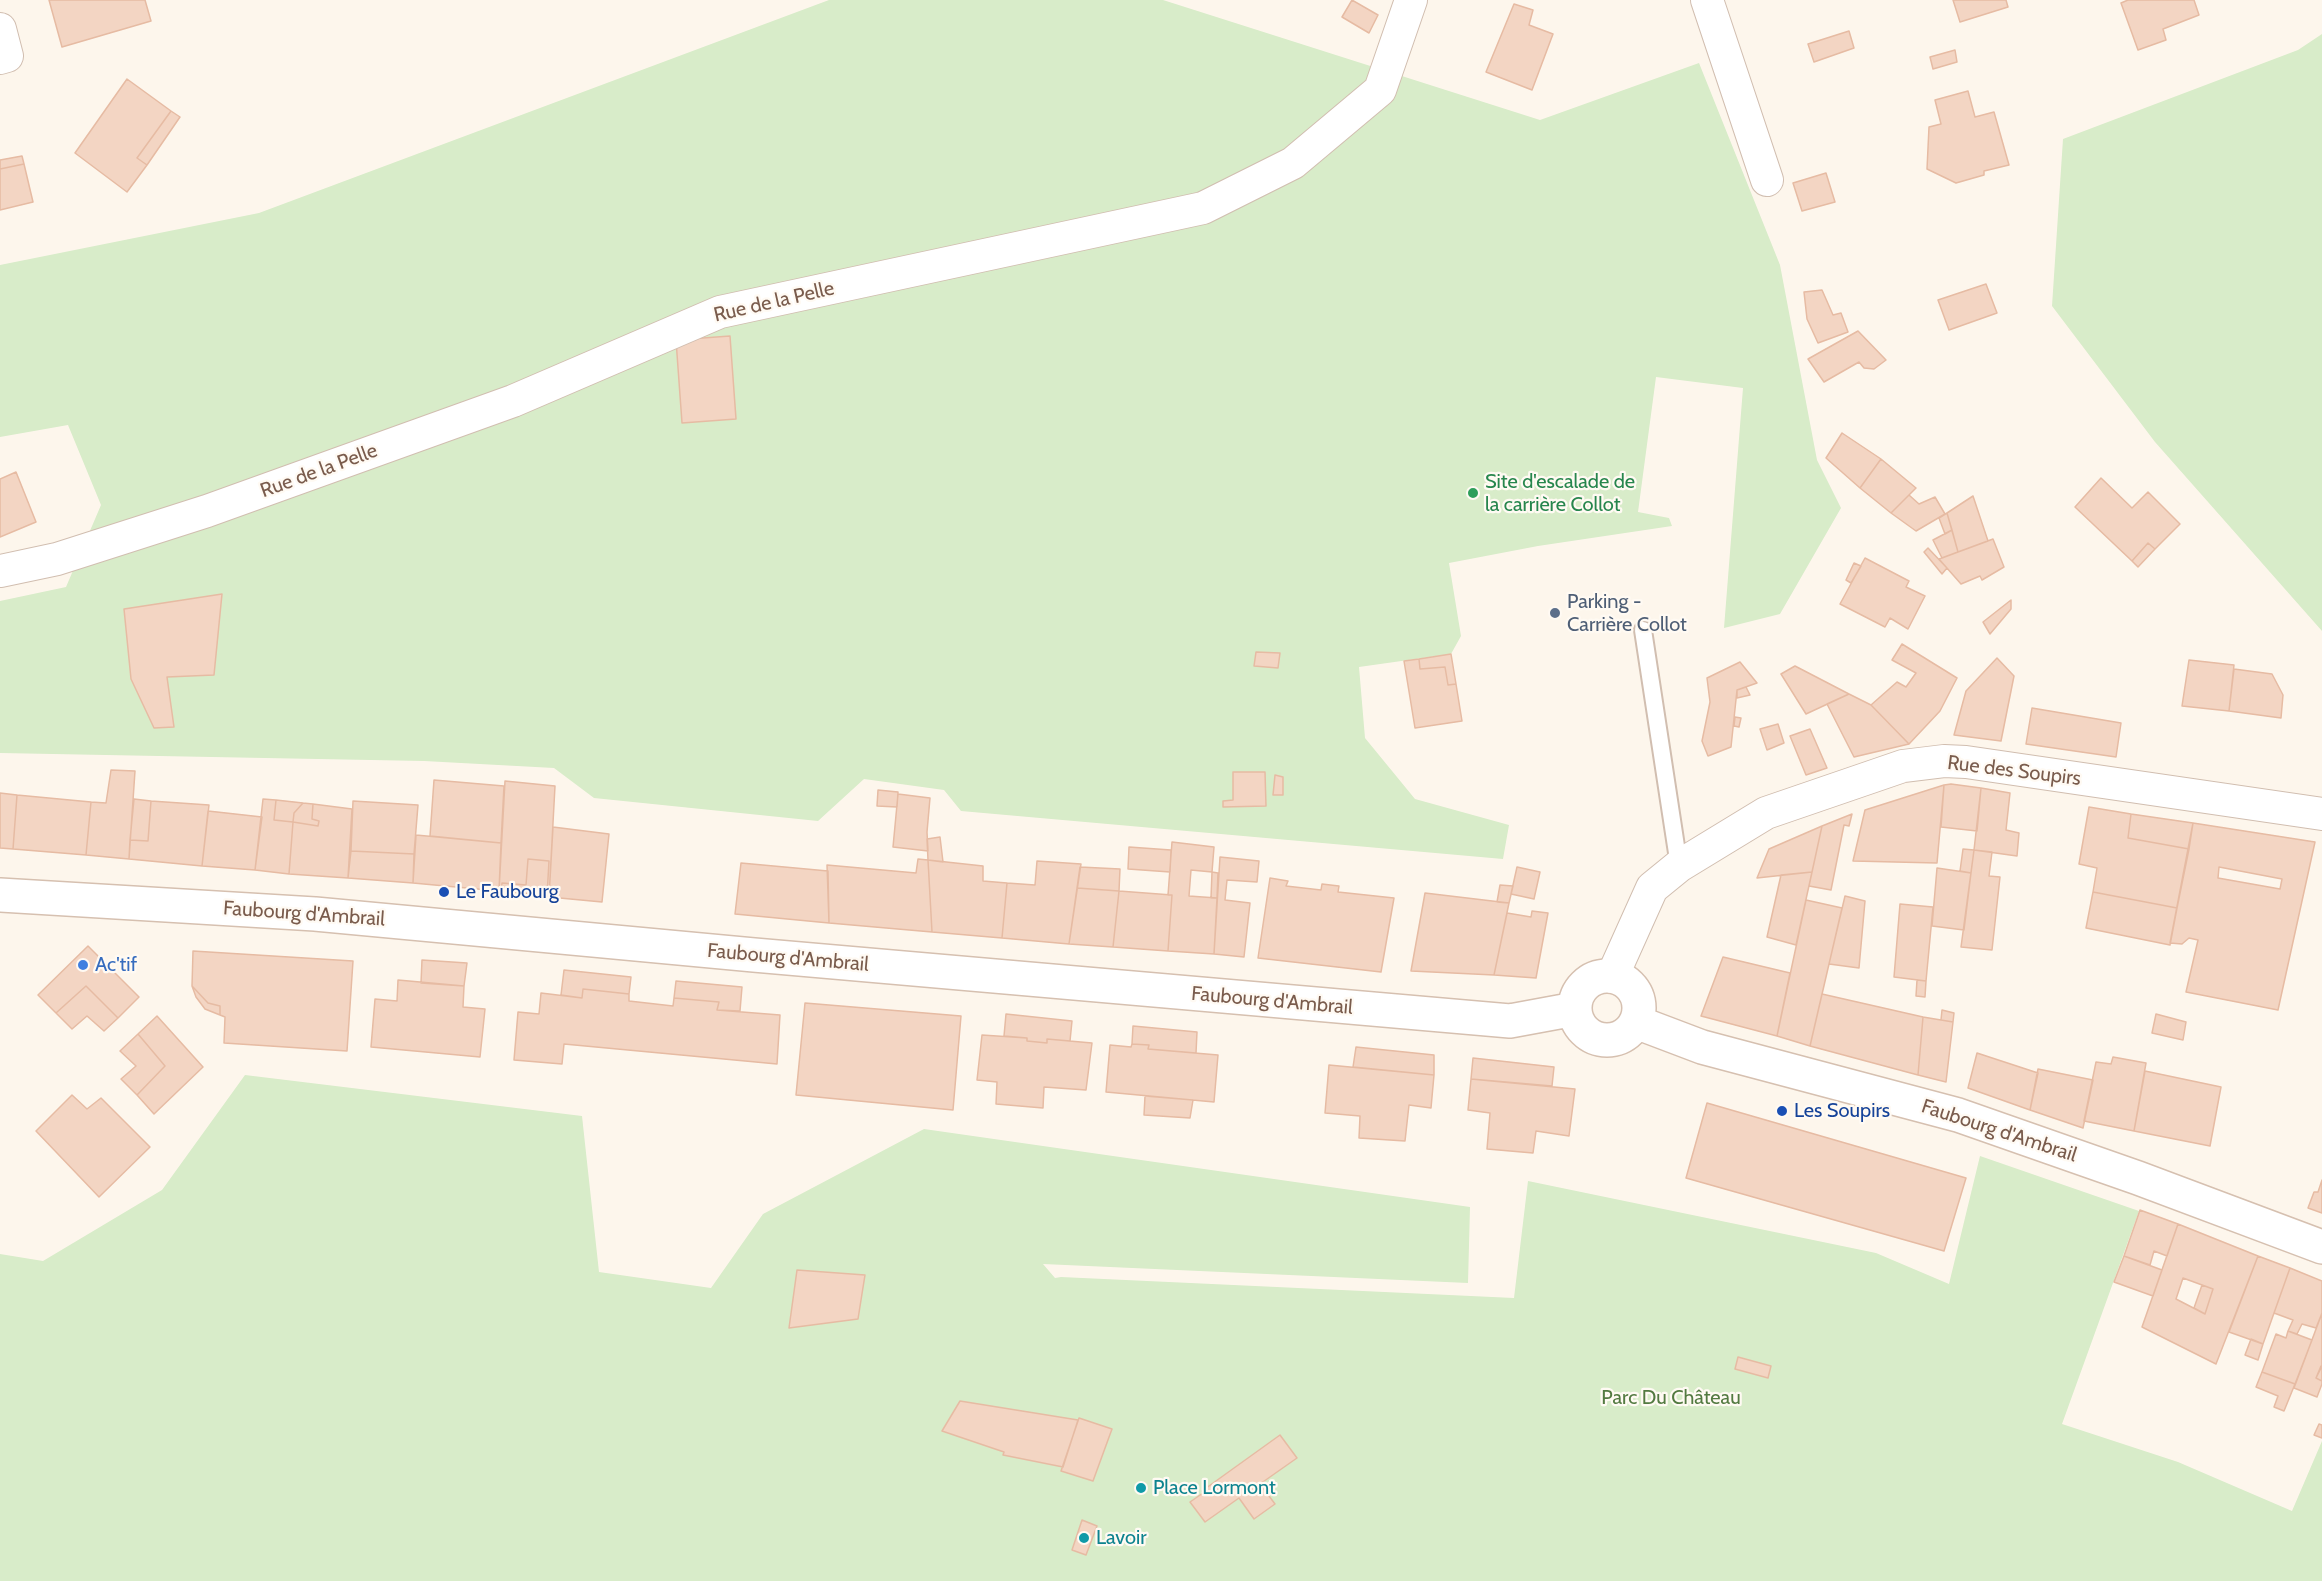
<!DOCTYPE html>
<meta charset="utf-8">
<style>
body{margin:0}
canvas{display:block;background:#fdf6ec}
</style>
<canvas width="2322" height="1581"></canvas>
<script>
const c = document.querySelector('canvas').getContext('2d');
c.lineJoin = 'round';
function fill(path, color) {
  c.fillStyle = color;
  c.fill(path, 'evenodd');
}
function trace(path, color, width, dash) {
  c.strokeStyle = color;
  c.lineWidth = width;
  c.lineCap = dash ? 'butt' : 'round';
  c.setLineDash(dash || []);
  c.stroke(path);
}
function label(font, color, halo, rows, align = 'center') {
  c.font = font + ' Cabin,sans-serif';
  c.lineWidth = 4.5;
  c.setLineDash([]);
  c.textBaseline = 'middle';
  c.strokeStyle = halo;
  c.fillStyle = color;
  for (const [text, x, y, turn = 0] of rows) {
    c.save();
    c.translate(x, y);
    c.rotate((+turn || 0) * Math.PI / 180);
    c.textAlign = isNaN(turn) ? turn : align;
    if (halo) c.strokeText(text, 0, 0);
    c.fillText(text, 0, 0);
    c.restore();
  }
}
const green = new Path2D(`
 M829,0H1163L1540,120L1699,63L1780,265L1817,460L1841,508L1780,614L1724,628L1743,388L1656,377L1638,512L1669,518L1672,526L1538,546L1449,563L1461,636L1451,654L1359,667L1365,738L1415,799L1509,825L1503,859L961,811L944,790L864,779L818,821L594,798L554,768L424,761L0,753V601L66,587L101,505L68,425L0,437V265L259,213Z
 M2322,34V631L2155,442L2052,306L2063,139L2298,50Z
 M245,1075L582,1116L599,1272L711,1288L763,1214L924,1129L1470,1207L1468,1283L1043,1264L1055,1278L1061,1277L1514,1298L1528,1181L1876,1253L1949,1284L1980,1156L2139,1211L2062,1424L2178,1462L2292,1511L2322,1441V1581H0V1254L43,1261L162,1190Z`);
const building = new Path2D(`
 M49,0H145L151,21L62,47Z
 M1352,0L1378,15L1369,33L1342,17Z
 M1953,0H2006L2008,7L1960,22Z
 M2128,0H2194L2199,15L2163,29L2166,40L2138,50L2121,3Z
 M1514,4L1533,10L1529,25L1553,34L1532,90L1486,72Z
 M1849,31L1854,48L1814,62L1808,44Z
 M1955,50L1957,62L1933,69L1930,57Z
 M127,79L171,111L137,158L147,165L127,192L75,153Z
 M1968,91L1975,117L1994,112L2009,165L1984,171V175L1956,183L1927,169L1929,127L1941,124L1935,100Z
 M171,111L180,117L147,165L137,158Z
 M22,156L24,164L0,169V160Z
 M24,164L33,202L0,210V169Z
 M1826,173L1835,202L1802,211L1793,183Z
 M1986,284L1997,313L1949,330L1938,300Z
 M1822,290L1833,315L1841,313L1848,332L1818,343L1807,319L1804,292Z
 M1858,331L1886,360L1874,369L1864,368L1859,362L1824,382L1808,359Z
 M730,336L736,419L682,423L676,340Z
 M1842,433L1881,459L1860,488L1826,458Z
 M1881,459L1916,488L1891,513L1860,488Z
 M16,472L36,522L0,537V479Z
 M2101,478L2132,508L2148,492L2180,524L2155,549L2148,543L2132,561L2075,507Z
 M1909,495L1919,504L1935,497L1945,514L1916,531L1891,513Z
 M1973,496L1988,541L1958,552L1947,513Z
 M1947,513L1952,530L1945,534L1939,518Z
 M1952,530L1958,552L1942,558L1933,540Z
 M1993,539L2004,567L1982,580L1980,576L1961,584L1939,559Z
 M2148,543L2155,549L2138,567L2132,561Z
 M1928,548L1947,568L1942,574L1924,552Z
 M1865,558L1909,581L1906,587L1925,596L1908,629L1890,618L1885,627L1840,604Z
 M1854,563L1861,566L1851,583L1846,580Z
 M222,594L214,675L167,677L174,727L154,728L131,679L124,609Z
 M2011,600V609L1990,634L1983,622Z
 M1902,644L1957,678L1940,711L1909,744L1871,705L1897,682L1906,687L1916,673L1892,660Z
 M1256,652L1280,653L1278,668L1254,666Z
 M1451,654L1456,684L1448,685L1445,667L1420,669L1419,659Z
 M1997,658L2014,676L2001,741L1954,735L1966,691Z
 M1419,659L1420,669L1445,667L1448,685L1456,684L1462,721L1415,728L1404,661Z
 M2189,660L2234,665L2229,711L2182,706Z
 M1740,662L1757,683L1737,690L1731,747L1708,756L1702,741L1710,702L1707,678Z
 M1795,666L1849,694L1806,714L1781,674Z
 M2234,669L2272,674L2283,695L2281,718L2229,711Z
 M1746,687L1750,695L1737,698V690Z
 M1849,694L1871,705L1909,744L1854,757L1827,704Z
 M2032,708L2121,723L2116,757L2026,744Z
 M1735,717L1741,718L1739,727L1734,726Z
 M1778,724L1784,743L1767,750L1760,729Z
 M1810,729L1827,768L1806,775L1790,736Z
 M111,770L135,771L129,859L86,855L91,802L106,803Z
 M1233,772H1265L1266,806L1223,807V801L1233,800Z
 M1275,775L1283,777V795H1273Z
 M434,780L504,786L501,843L430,836Z
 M505,781L555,786L549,897L547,896L549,861L528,859L526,885L502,883L501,891H499Z
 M1951,784L1981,788L1977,831L1941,827L1944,785Z
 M1944,785L1937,863L1853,861L1865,810Z
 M1981,788L2010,793L2006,830L2019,833L2017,856L1974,850Z
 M878,790L898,792L897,807L877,806Z
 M0,793L17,795L13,849L0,848Z
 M898,794L930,798L927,832L928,851L893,847Z
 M17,795L91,802L86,855L13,849Z
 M134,799L151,801L148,841L130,840Z
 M263,799L276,800L274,820L293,822L289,874L255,870Z
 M276,800L303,803L294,813L293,822L274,820Z
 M151,801L209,805L202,866L129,859L130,840L148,841Z
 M353,801L418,805L414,854L351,851Z
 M303,803L313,804L312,819L319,821L318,826L293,822L294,813Z
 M313,804L352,809L348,878L289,874L293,822L318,826L319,821L312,819Z
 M2089,807L2131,814L2128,838L2189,849L2177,908L2093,892L2097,868L2079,864Z
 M208,811L262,817L255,870L202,866Z
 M1852,814L1849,826L1844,825L1831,890L1809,886L1822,826Z
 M2131,814L2193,823L2189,849L2128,838Z
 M2193,823L2315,842L2278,1010L2186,992L2198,940L2189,938L2182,944L2170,943ZM2219,867L2282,879L2280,889L2218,878Z
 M1822,826L1812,872L1757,878L1769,849Z
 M553,827L609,834L602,902L549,897Z
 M416,835L501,843L499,891L413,883Z
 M940,837L943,862L928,860L927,839Z
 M1172,842L1214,847L1212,872L1191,870L1189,896L1217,898L1214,954L1168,951L1172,895H1168Z
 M1129,847L1171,850L1170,872L1128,869Z
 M1963,849L1974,850L1971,873L1960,871Z
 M1974,850L1992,852L1989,876L2000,877L1992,950L1961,947Z
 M351,851L414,854L413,883L348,878Z
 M1220,857L1259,861L1257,882L1227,880L1225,900L1250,903L1244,957L1214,954Z
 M528,859L549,861L547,896L501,891L502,883L526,885Z
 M918,859L928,860L932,932L829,923L827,865L916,873Z
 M928,860L983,866V881L1007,883L1002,938L932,932Z
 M1037,861L1081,864L1069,944L1002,938L1007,883L1035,885Z
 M741,863L828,871L829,923L735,914Z
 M1080,867L1120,869L1119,891L1077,888Z
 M1517,867L1540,872L1534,899L1511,894Z
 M1937,868L1971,873L1964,930L1932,926Z
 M1212,872L1218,873L1217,898H1211Z
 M1812,872L1796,945L1767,937L1781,875Z
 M1270,878L1288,881L1286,886L1321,890L1322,884L1339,886L1338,892L1394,898L1381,972L1258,958Z
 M1500,885L1513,886L1509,903L1497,902Z
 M1077,888L1119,891L1113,947L1069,944Z
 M1119,891L1172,895L1168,951L1113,947Z
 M2093,892L2177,908L2170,945L2086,928Z
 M1425,893L1509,903L1494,975L1411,971Z
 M1845,896L1865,901L1859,968L1829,964Z
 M1806,900L1842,908L1810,1046L1777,1036Z
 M1900,904L1933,907L1926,981L1894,977Z
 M1532,911L1548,913L1536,978L1494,975L1507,913L1531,917Z
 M88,946L139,997L118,1018L86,986L56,1013L38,995Z
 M193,951L353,961L347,1051L224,1043L225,1017L220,1015V1006L208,1003L192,986Z
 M1723,957L1790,973L1777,1036L1701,1016Z
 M422,960L467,963L464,986L421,983Z
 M564,970L631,977L629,994L583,989L582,998L561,995Z
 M398,980L464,986L463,1007L485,1009L480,1057L371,1047L375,999L397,1001Z
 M1917,980L1926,981L1925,997L1916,996Z
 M676,981L742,987L740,1011L717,1010L719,1002L674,998Z
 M86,986L118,1018L104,1031L87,1016L72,1029L56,1013Z
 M192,986L208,1003L220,1006V1015L205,1009L196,997Z
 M583,989L629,994V1001L673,1006L674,998L719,1002L717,1010L780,1015L777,1064L564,1044L562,1064L514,1060L518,1012L539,1014L541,993L582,998Z
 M1822,994L1923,1017L1918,1075L1810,1046Z
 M805,1003L961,1016L953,1110L796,1095Z
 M1942,1010L1954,1013L1953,1022L1941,1020Z
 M1006,1014L1072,1021L1070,1041L1047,1039V1043L1027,1041V1038L1004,1036Z
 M2156,1014L2186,1022L2183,1040L2152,1033Z
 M157,1016L203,1067L154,1114L137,1095L165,1066L138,1034Z
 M1923,1017L1953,1022L1946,1082L1918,1075Z
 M1133,1026L1197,1032L1196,1053L1148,1049L1149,1045L1132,1044Z
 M138,1034L165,1066L137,1095L121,1079L136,1066L120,1051Z
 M982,1035L1027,1038V1041L1047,1043V1039L1092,1043L1086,1090L1044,1087L1043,1108L996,1104L997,1082L977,1080Z
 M1132,1044L1149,1045L1148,1049L1218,1055L1214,1102L1106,1092L1110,1045L1131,1047Z
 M1356,1047L1434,1055V1075L1353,1067Z
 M1977,1053L2038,1073L2030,1110L1968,1088Z
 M2113,1057L2146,1063L2134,1131L2084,1121L2096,1062L2111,1064Z
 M1473,1058L1554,1067L1552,1086L1471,1079Z
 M1329,1065L1434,1075L1431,1108L1409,1105L1405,1141L1359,1138L1360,1116L1325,1113Z
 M2038,1069L2093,1080L2083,1128L2030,1110Z
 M2145,1071L2221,1087L2210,1146L2134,1131Z
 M1471,1079L1575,1089L1569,1136L1536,1131L1533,1153L1487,1149L1490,1113L1468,1110Z
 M72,1095L87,1109L101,1098L150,1147L99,1197L36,1131Z
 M1145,1096L1193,1100L1190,1118L1144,1115Z
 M1707,1103L1966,1178L1944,1251L1686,1178Z
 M2322,1180V1213L2308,1208L2314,1192H2318Z
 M2140,1210L2178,1224L2167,1256L2154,1251L2150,1265L2124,1256Z
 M2178,1224L2258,1256L2216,1364L2142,1327ZM2183,1278L2213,1289L2205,1314L2176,1299Z
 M2124,1256L2162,1270L2153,1296L2114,1282Z
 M2258,1256L2290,1268L2263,1344L2229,1332Z
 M2290,1268L2322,1281V1313L2316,1328L2302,1324L2297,1334L2288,1331L2293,1320L2274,1313Z
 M797,1270L865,1275L858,1319L789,1328Z
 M2202,1285L2213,1289L2205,1314L2194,1308Z
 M2322,1313V1366L2316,1378L2322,1381V1384L2317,1397L2294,1388Z
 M2288,1331L2312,1340L2295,1384L2262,1372L2276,1334L2286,1338Z
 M2251,1339L2263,1344L2258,1360L2245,1355Z
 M1738,1357L1771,1366L1768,1378L1735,1369Z
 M2321,1366H2322V1381L2316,1378Z
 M2262,1372L2295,1384L2284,1411L2274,1407L2278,1396L2256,1387Z
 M960,1401L1078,1420L1063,1467L1003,1455L1004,1452L942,1431Z
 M1079,1418L1112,1429L1093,1481L1061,1471Z
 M2319,1424L2322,1425V1438L2314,1435Z
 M1280,1435L1297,1458L1260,1484L1275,1504L1254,1519L1239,1498L1205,1522L1190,1502L1203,1493L1202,1491Z
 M1082,1520L1097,1526L1086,1555L1072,1550Z`);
const lane = new Path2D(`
 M1643,630L1679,866`);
const street = new Path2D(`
 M1707,0L1767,180
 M0,29L7,56L0,58
 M0,571L57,559L207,511L513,401L720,312L1203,208L1293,163L1380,90L1411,0
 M1612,977L1652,888L1679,866L1766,813L1903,766L1944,761L1966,762L2322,814`);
const secondary = new Path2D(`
 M0,895L315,914L754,955L1510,1021L1575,1009
 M1575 1008a32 32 0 1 1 64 0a32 32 0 1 1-64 0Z
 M1636,1022L1702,1047L1958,1115L2138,1178L2322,1247`);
const markers = [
 [1473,493,6,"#2e9e5b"],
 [1555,613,6,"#5c6f8a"],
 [444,892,6,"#1a4fb4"],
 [83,965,6,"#3f7fe0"],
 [1782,1111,6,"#1a4fb4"],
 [1141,1488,6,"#0f9aa8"],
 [1084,1538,6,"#0f9aa8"]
];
const streetNames = [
 ["Rue de la Pelle",774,302,-13],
 ["Rue de la Pelle",319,471,-20],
 ["Rue des Soupirs",2014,771,7],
 ["Faubourg d'Ambrail",304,914,4],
 ["Faubourg d'Ambrail",788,958,5],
 ["Faubourg d'Ambrail",1272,1001,5],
 ["Faubourg d'Ambrail",1999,1131,18]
];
const leisureNames = [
 ["Site d'escalade de",1485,482],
 ["la carrière Collot",1485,505]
];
const serviceNames = [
 ["Parking -",1567,602],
 ["Carrière Collot",1567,625]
];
const transitNames = [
 ["Le Faubourg",456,892],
 ["Les Soupirs",1794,1111]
];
const shopNames = [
 ["Ac'tif",95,965]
];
const parkNames = [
 ["Parc Du Château",1671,1398]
];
const cultureNames = [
 ["Place Lormont",1153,1488],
 ["Lavoir",1096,1538]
];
fill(green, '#d8ecc9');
fill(building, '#f3d5c3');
trace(building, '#e6bba3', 1.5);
trace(lane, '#d1beb0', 20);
trace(street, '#d1beb0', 34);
trace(secondary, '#d6c0b0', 36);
trace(lane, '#fff', 16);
trace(street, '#fff', 32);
trace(secondary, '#fff', 33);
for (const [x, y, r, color] of markers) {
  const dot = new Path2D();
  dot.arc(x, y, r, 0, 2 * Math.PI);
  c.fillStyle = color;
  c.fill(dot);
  trace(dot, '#fffaf3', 2);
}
label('20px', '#7a5c4d', '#fffaf3', streetNames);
label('20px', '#27864d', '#fffaf3', leisureNames, 'left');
label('20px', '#4e5e75', '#fffaf3', serviceNames, 'left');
label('20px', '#164399', '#fffaf3', transitNames, 'left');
label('20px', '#366cbe', '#fffaf3', shopNames, 'left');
label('20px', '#537a41', '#fffaf3', parkNames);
label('20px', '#0d838f', '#fffaf3', cultureNames, 'left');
</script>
